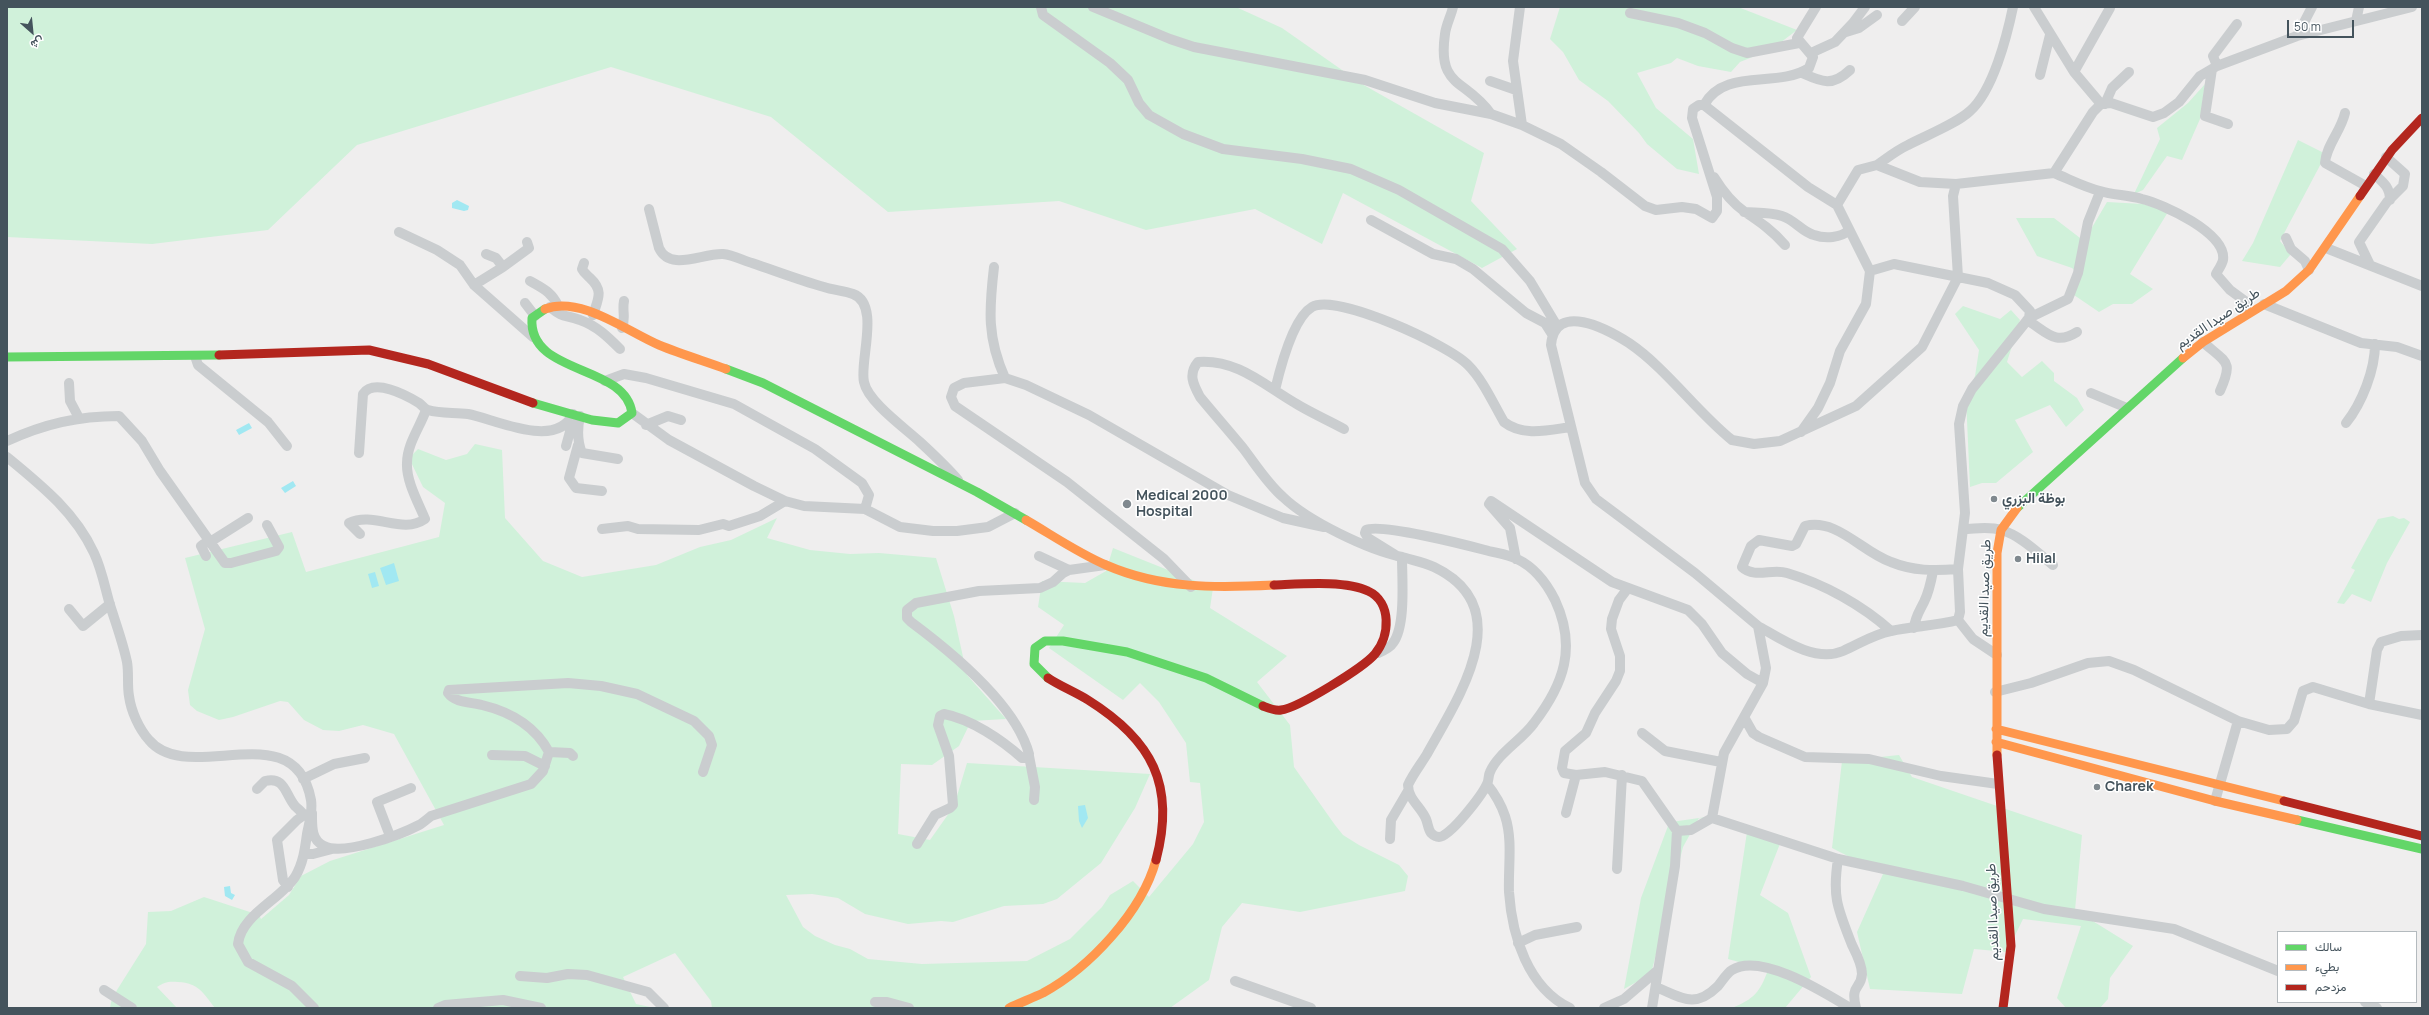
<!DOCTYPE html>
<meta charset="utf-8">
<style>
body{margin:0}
#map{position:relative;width:2429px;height:1015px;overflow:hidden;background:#efeeee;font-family:Manrope,Vazirmatn,sans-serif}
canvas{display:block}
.frame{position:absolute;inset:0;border:8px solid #44535c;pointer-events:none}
.legend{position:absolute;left:2277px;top:931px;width:140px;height:72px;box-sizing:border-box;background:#fff;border:1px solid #b4babe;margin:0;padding:5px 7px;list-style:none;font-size:12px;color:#44535c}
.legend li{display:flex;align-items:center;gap:8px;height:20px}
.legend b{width:20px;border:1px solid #b4babe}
.north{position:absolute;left:12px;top:12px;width:40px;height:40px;-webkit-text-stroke:3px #fff;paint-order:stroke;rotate:153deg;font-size:11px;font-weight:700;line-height:16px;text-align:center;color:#44535c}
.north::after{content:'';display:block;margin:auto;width:14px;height:18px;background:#44535c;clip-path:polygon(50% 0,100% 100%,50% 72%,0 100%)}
.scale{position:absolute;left:2287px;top:20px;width:67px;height:18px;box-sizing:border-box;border:2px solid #44535c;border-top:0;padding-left:5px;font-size:12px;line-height:14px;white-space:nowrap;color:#44535c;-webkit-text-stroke:3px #fff;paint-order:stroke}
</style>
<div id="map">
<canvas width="2429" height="1015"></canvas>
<div class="frame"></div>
<ul class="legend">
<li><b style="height:5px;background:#63d668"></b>سالك</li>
<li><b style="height:5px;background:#ff974d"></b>بطيء</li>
<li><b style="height:5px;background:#b3261e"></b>مزدحم</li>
</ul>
<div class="north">ش</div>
<div class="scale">50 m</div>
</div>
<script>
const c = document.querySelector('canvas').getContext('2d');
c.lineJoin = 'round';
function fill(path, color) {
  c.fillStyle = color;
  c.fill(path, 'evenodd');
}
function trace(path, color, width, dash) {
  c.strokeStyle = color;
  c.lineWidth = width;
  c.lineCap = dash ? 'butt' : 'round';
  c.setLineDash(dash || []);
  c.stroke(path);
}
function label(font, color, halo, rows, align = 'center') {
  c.font = font + ' Manrope,Vazirmatn,sans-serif';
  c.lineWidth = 3;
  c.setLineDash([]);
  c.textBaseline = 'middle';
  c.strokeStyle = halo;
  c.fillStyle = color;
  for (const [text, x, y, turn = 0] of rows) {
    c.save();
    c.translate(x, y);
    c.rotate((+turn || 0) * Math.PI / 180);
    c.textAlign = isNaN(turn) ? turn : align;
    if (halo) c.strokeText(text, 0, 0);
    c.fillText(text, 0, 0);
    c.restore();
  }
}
const green = new Path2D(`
 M7,7H1236L1282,28L1362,84L1484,153L1471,201L1517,249L1482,268L1343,193L1322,244L1255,209L1146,230L1059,201L888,212L771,117L611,67L357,145L268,230L152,244L7,237Z
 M1560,7H1738L1797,30L1772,49L1740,62L1731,72L1698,66L1677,58L1671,63L1637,73L1656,108L1693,139L1699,174L1677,169L1647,144L1639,133L1608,101L1579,80L1563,52L1550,39Z
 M2205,84L2200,119L2182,160L2167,156L2143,190L2134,194L2160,139L2157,128L2188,103Z
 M2298,140L2326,154L2280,241L2291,254L2280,267L2242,261L2253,243Z
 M2107,202L2143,204L2168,212L2130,274L2153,289L2132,304H2113L2099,312L2071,293L2081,276L2072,268L2037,256L2016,218H2054L2084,241Z
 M1963,306L2000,319L2011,310L2020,320L2007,362L2022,377L2042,361L2054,373V381L2077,398L2084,410L2066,427L2050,405L2015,420L2033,452L1996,483H1982L1970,487L1966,398L1975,376L1979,350L1955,314Z
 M475,444L502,450L505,518L543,561L582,577L656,565L700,547L731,540L777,518L767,538L810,550L850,554L879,553L936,558L954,616L967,675L1006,719L971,721L959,746L932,765L901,764L898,834L930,840L954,806L967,763L1150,774L1135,808L1101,863L1057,899L1043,904L1004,906L953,922L941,921L908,924L865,914L838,898L812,894L786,895L803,927L815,936L835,945L850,949L868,959L922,964L1027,961L1070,939L1102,907L1110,895L1133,881L1149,897L1193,844L1204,822L1200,783L1190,782L1186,743L1159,702L1140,683L1123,700L1049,648L1064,625L1038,607L1042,581L1085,583L1106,571L1113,548L1213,588L1210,608L1287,656L1257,682L1290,725L1294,767L1335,825L1343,835L1359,845L1399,865L1408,876L1405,891L1300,912L1242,903L1222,927L1209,980L1170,1008H712L711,1001L675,953L623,977L636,1004L655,1008H215C203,993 199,983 178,982C169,981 164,982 157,987L177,1008H110L111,1002L117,990L146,944L148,912L171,911L204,897L259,915L261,919L289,895L301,876L330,861L444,825L394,734L363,725L339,731L323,730L304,720L288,702L280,701L233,717L219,720L197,711L190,705L188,690L205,629L185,558L292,532L306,572L439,537L445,503L423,487L409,458L418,449L446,460L467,454Z
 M2393,516L2399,519L2404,518L2410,522L2387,563L2371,602L2352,594L2344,604L2337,603L2355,570L2351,568L2378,519Z
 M1899,755L1912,777L2082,835L2075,910L2133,946L2110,978L2108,999L2100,1008H2066L2057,998L2081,926L2023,919L2007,952L1974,949L1962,994L1870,989L1857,932L1883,874L1832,848L1842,761Z
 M1706,817L1747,829L1783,836L1760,895L1788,913L1811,977L1785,1008H1732C1754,999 1760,992 1768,970L1728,959L1747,832L1732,826L1699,818L1683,847L1651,974L1624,989L1641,898L1668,826L1671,822Z`);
const water = new Path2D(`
 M457,200L469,206L468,210L464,211L452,208V203Z
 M249,423L252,428L239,435L236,430Z
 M293,481L296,486L285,493L281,488Z
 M394,563L399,581L386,585L380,568Z
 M375,572L379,586L372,588L368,574Z
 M1085,805L1088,818L1082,828L1079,821L1078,806Z
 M230,886L231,893L235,895L232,900L225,896L224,887Z`);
const street = new Path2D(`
 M1041,7L1043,15L1110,63L1128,80L1139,103L1149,115L1183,134L1223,149L1302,159L1351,169L1399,190L1502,249L1530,281L1557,326
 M1093,7L1170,39L1194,47L1365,80L1435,103L1491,114L1522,125L1561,144L1601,172L1645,206L1656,210L1682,207L1696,209L1712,218L1717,211V197L1692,118L1693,109L1699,105H1704L1808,187L1837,205L1870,271L1894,264L1988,283L2015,295L2030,311L2029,318L1972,389L1963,406L1959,424L1965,513L1958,569L1960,612L1958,620
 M1453,7C1451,16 1446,25 1445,34C1437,89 1466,78 1491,114
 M1520,7L1513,61L1522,125
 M2034,7L2074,72L2101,104
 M1630,13L1678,23L1705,33L1732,48L1747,53L1799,43
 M1902,21L1915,7
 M2356,21L2359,7
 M1846,32L1859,28L1877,15
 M2297,36L2312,7
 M1811,53L1835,42L1853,23L1865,7
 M2217,66L2213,56L2237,24
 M2212,69L2205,116L2228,124
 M2074,72L2110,8
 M1802,73C1822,82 1832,87 1850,70
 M2040,75L2050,35
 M1490,81L1516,90
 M2105,104L2112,88L2129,72
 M1704,105C1725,67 1777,89 1809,68L1813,57L1797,38L1816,7
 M2345,113C2341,131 2326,146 2325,163L2366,186
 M1877,165C1887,158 1897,150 1908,145C1925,136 1956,124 1970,111C1993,91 2007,36 2013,7
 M2054,173C2069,179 2084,187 2100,191C2113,195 2128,195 2142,199C2163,204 2227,233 2223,260C2222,265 2218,270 2216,274L2230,290L2245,301L2248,313
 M2374,174C2383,182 2390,187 2390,200
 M1714,177C1722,190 1732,203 1745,212C1760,222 1773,231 1785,245
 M1837,205L1858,170L1877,165L1920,182L1956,184
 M649,209L659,248C670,272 702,253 723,254C733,255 742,260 752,263C776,271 799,280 824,287C833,290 845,291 853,294C881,304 859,362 864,382C868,402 905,428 920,442C933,454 946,466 958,480
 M1744,212C1757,213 1769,212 1782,216C1795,220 1802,232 1814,235C1825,239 1841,238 1849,230
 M1371,220L1433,254L1456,259L1473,269L1526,313L1545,323L1552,334
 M399,232L437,250L460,265L474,285L533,337
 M2286,238L2291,249L2305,261L2309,270
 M2326,248L2422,286
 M584,263L582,269C584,273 587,275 590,278C604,291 598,299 593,315
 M2370,265L2359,242L2387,202L2403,186L2405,174L2386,157
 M503,267L529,248L527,242
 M994,267C989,310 987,338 1005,378
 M530,281C542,288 552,292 558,306
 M474,285L503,267L496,258L486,254
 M525,303L535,316
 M2264,304L2361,343L2397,347L2422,356
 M550,307C564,319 565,314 580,320C597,326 608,337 620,349
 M2029,318L2068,299L2078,273L2088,222L2100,192
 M2027,320C2047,332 2055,346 2077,332
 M622,328C626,318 622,311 624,301
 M2203,342C2226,363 2234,360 2220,391
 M195,356L198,365L268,422L287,446
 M605,381L624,374L646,378L734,404L815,449L862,483L869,495L865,509
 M69,383L70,401L79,418
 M1275,390C1280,369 1293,318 1312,307C1336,293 1449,345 1468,365C1483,380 1493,403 1504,422C1523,437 1549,430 1571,427
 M2091,393L2127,408
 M632,413L669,440L754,486L785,501L804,506L865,509L900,527L933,531H957L988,527L1015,513
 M580,416C577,430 577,441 582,453L618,459
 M2346,423C2362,403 2375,370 2375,344
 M646,425L668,416L681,420
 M1344,429C1328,420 1311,413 1295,403C1264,385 1237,359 1198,362C1188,374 1193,384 1200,397C1214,414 1229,431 1243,448C1256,465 1267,483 1283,497C1308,521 1368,550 1402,557C1412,560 1424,562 1434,567C1520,608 1458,698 1427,754C1421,764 1413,774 1408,785C1408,799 1421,807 1426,819C1428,824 1428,829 1431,833C1433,835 1436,837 1439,837C1450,837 1482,795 1487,784C1489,781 1488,776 1490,772C1498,753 1522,740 1534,723C1564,684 1577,647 1555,600C1547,584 1534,567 1517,559C1507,554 1495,553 1485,550C1466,545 1380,523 1366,530L1365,533L1368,538L1397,556
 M1801,432L1818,408L1830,383L1840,351L1866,304L1870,271
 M7,441C44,424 78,416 119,416L142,441L160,471L225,563H231L276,551L279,547L267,525
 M578,445L569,478L576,488L602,491
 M566,446L571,428L570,420
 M359,453L363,394C374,378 406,395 419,403C422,405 424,409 428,410C441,414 455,412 468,414C495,419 556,450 573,414
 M7,457C41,485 75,512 94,553C102,570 105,588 110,605C116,624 123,643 127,662C129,673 127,685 129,696C131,711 139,729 149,740C188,787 295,712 311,800C313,812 309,823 307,834C305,849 303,864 295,877C280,900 241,915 238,944L248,962L292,986L314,1008
 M602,529L628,526L638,529L699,530L723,524L729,526L760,516L785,501
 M1963,529C1975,529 1989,526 2001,530C2020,535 2038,553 2053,565
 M360,534L349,523C374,511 402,535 425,519C418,502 406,481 407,463C407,444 420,427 426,410
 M210,542L248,518
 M206,556L201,546L209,540
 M1039,556L1069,570
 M1516,559L1510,528L1489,504L1491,501L1612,582L1688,610L1702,624L1722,653L1747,674L1763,683
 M1191,587L1164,559L1067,482L955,406L951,397L954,388L964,383L1005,378L1026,385L1089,415L1228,495L1283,518L1324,527
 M1628,588L1619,600L1612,619L1611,629L1620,656V671L1616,681L1595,713L1586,733L1565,751L1562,768L1564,773L1576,775L1605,772L1642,781L1677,831
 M69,609L83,626L110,604
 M1958,620L1973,639L1997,655
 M1758,626C1781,639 1815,663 1843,651C1859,644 1874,634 1891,631C1913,626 1936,626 1958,620
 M1914,628C1915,617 1919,612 1924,602C1929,592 1931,582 1933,571
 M1891,631C1862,605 1824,584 1787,573C1772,568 1755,579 1742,567L1751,546L1759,540L1792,546L1796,544L1805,526C1837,518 1862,552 1891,562C1913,571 1934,571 1958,569
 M1378,653C1383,651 1390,648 1393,643C1406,626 1402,579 1402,557
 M1995,692L2031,683L2088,663L2109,661L2134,670L2238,721L2269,730L2287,729L2294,721L2303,691L2313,687L2369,704L2422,715
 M2369,704L2377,650L2381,642L2401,636L2422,635
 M1744,717L1753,733L1759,737L1805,757L1869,759L1941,776L1998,784
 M1642,733L1665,751L1721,762
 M549,752L570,753L573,756
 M492,755L525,756L545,766
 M1029,756L1035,787L1034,800
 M303,779L334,764L365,758
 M1487,784C1495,794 1501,804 1505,816C1513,840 1508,867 1509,892C1512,936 1528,988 1570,1008
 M257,789L265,781C285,776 285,794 295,806C298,809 302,812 304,815
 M2215,801L2238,721
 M1566,813L1576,775
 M1712,818L1724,753L1763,683L1766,668L1758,626L1695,573L1596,499L1585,483L1551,345C1555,301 1607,329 1629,343C1666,368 1697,412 1732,440L1754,444L1780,441L1856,406L1922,347L1958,277L1953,196L1956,184L2054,173L2093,112L2101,104L2111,103L2153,117L2164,113L2179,102L2200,76L2217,66L2297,36L2412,7
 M390,836L377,802L411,788
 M1390,839L1391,820L1408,791
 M917,844L935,815L950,808L953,805L949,756L938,725L940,716L944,714C971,719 1002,740 1022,758H1027L1029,754C1016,705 950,651 911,622L907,618V610L916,603L979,591L1040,588L1053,582L1063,573L1069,570L1105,565
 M304,854H313L332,849
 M1838,859C1832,898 1838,909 1852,945C1856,953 1862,964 1862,974C1861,990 1850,984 1856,1008
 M1617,869L1622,775
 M288,887L283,880L277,840L297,820L304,815L312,813C312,826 311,840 324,846C343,856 400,835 419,825C423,823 427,819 431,816L531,784L543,771L549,752C535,726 511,712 482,705C471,702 455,703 448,693L449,690L568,683L601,686L637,694L694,721L709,736L712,745L703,772
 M1518,943L1535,935L1577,927
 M520,976L547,978L568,974L587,975L648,992L664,1008
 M1235,981L1311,1008
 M1656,987C1682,998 1695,1009 1718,986C1722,981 1727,973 1732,970C1761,952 1825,993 1850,1008
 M104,990L132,1008
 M875,1002H887L909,1008
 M2365,1002L2377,1008
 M438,1008L445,1005L503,1000L541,1008
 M1604,1008L1624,999L1658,970
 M1652,1008L1675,866L1677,831L1691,830L1712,818L1838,859L1963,886L2044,909L2174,929L2278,971`);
const fast = new Path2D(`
 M7,357L219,355
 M726,369L763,383L977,492L1026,520
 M533,403L592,420L618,423L632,413C625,363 528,376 532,318L545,309
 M2017,508L2183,358
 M1048,678L1034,664L1035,648L1045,641H1063L1127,652L1206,678L1263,706
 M2297,820L2422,849`);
const slow = new Path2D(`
 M545,309C580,295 628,332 659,345C681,354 704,361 726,369
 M2183,358L2203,342L2286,291L2309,270L2360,196
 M1026,520C1052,535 1078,553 1106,565C1161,589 1216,588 1274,585
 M1996,729L2284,801
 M1996,742L2215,801L2297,820
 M1997,755V553L2001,530L2017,508
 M1009,1008C1020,1003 1032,998 1043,993C1089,968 1142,912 1156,860`);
const jam = new Path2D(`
 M2360,196L2392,150L2422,118
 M219,355L369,350L428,364L533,403
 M1048,678C1060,686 1075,692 1088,700C1152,740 1176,785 1156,860
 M1263,706C1268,708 1275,711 1281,710C1298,708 1363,668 1375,654C1390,636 1392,602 1368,591C1346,580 1300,584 1274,585
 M1997,755L2011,946L2003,1008
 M2284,801L2422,836`);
const markers = [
 [1994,499,4,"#80898f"],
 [1127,504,5,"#80898f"],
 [2018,559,4,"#80898f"],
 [2097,787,4,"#80898f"]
];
const streetNames = [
 ["طريق صيدا القديم",2218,319,-34],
 ["طريق صيدا القديم",1985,588,-88],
 ["طريق صيدا القديم",1993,912,-92]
];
const poiNames = [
 ["Medical 2000",1136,496],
 ["Hospital",1136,512],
 ["بوظة البزري",2002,499],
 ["Hilal",2026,559],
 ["Charek",2105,787]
];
fill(green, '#d0f1da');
fill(water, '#a1e8f2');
trace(street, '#cacdcf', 10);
trace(fast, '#63d668', 9);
trace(slow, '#ff974d', 9);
trace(jam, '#b3261e', 9);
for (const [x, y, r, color] of markers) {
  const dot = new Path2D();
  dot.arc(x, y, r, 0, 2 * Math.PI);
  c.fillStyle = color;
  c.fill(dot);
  trace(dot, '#fff', 1.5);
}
label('14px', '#44535c', '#fff', streetNames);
label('bold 14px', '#44535c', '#fff', poiNames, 'left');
</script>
